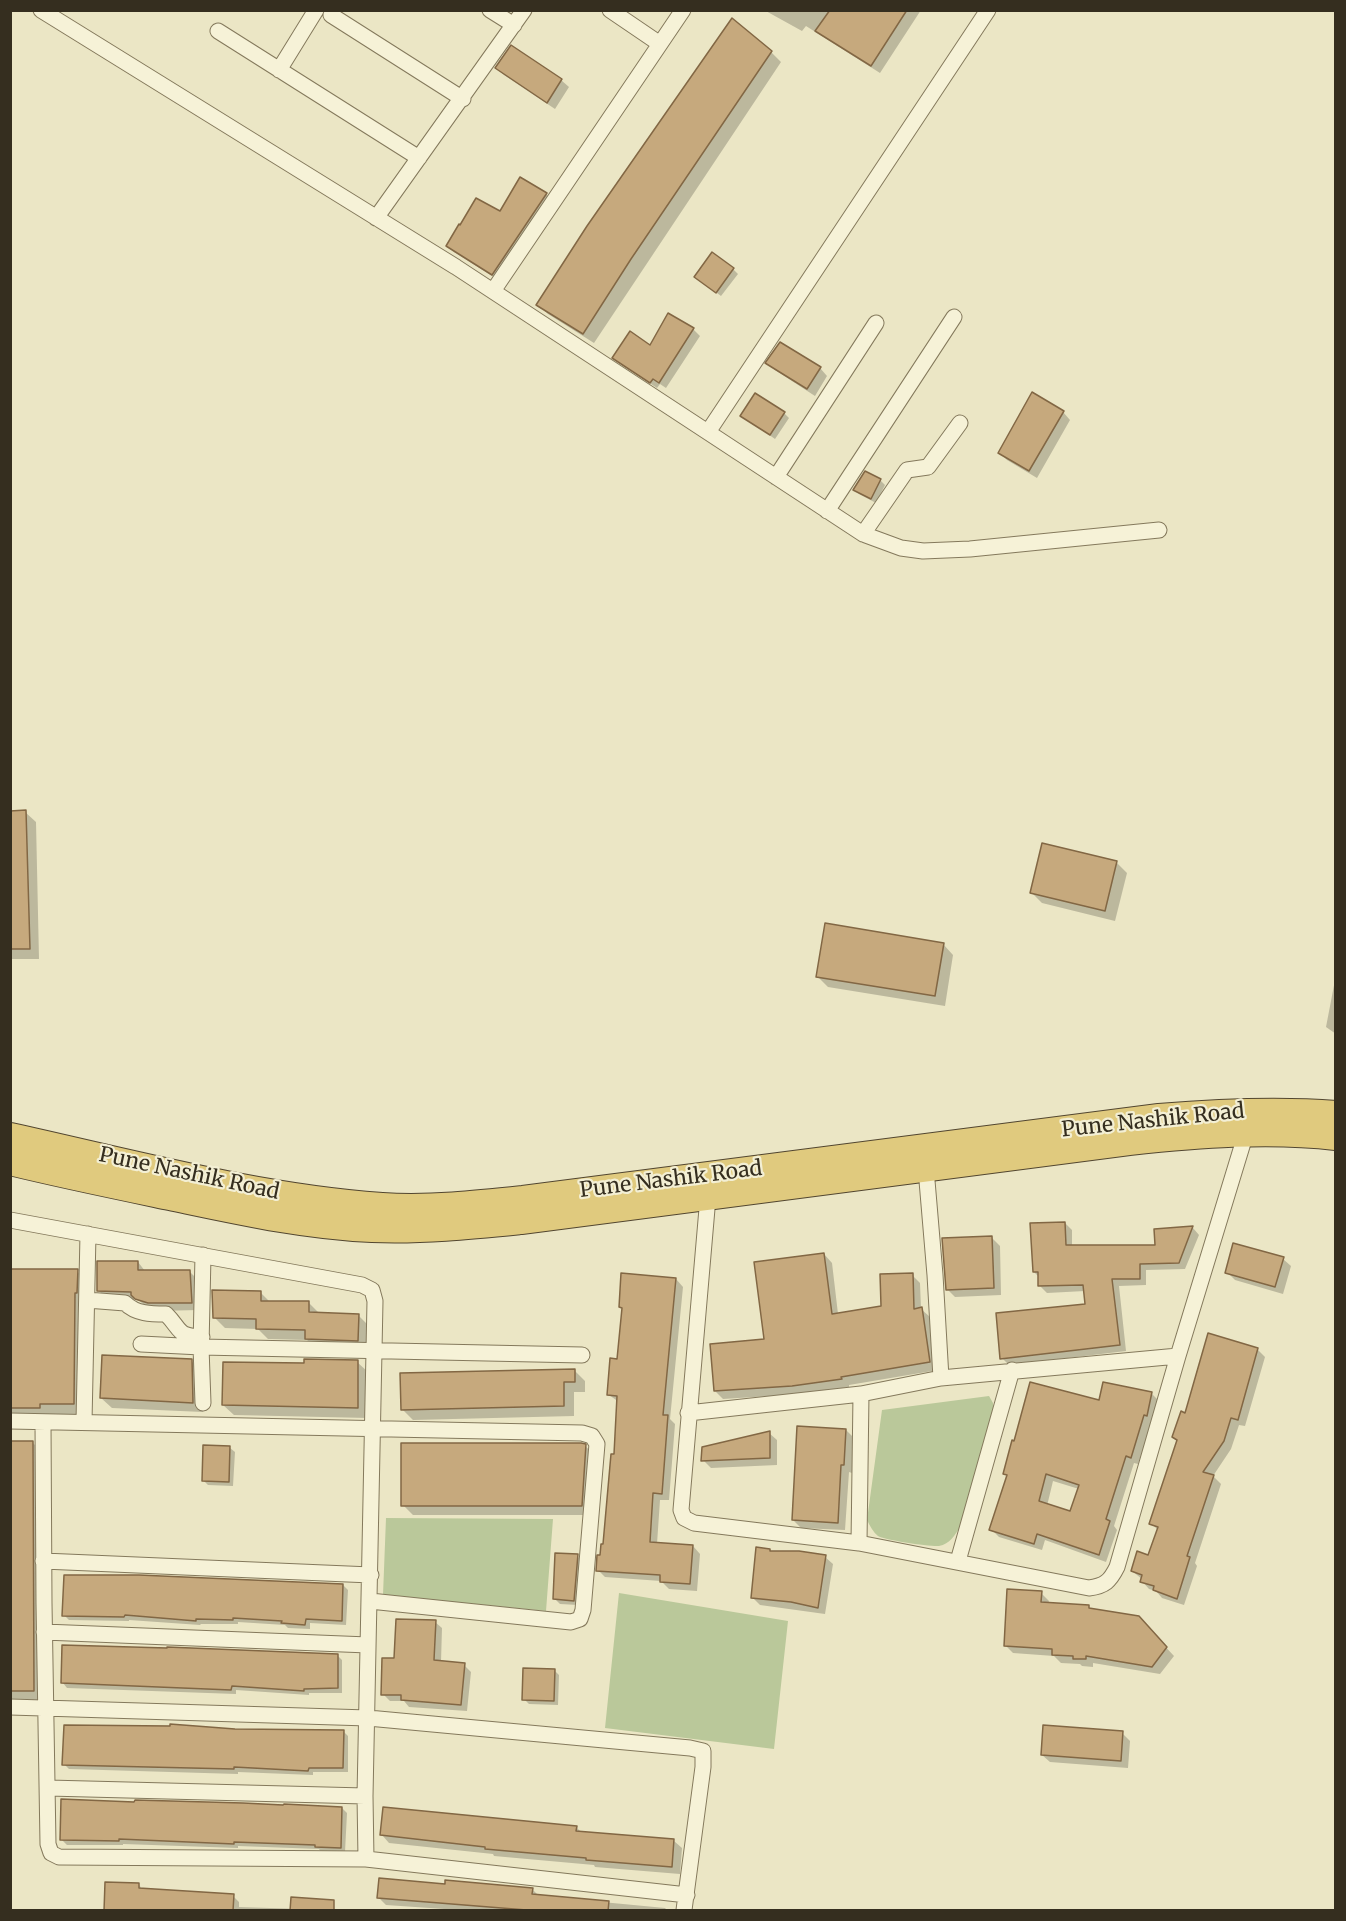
<!DOCTYPE html>
<style>
body{margin:0}
#map{position:relative;width:1346px;height:1921px;overflow:hidden;background:#ebe6c5;font-family:Merriweather,serif}
canvas{display:block}
.frame{position:absolute;inset:0;border:12px solid #352e1f;pointer-events:none}
</style>
<div id="map">
<canvas width="1346" height="1921"></canvas>
<div class="frame"></div>
</div>
<script>
const c = document.querySelector('canvas').getContext('2d');
c.lineJoin = 'round';
function fill(path, color) {
  c.fillStyle = color;
  c.fill(path, 'evenodd');
}
function trace(path, color, width, dash) {
  c.strokeStyle = color;
  c.lineWidth = width;
  c.lineCap = dash ? 'butt' : 'round';
  c.setLineDash(dash || []);
  c.stroke(path);
}
function label(font, color, halo, rows, align = 'center') {
  c.font = font + ' Merriweather,serif';
  c.lineWidth = 4.5;
  c.setLineDash([]);
  c.textBaseline = 'middle';
  c.strokeStyle = halo;
  c.fillStyle = color;
  for (const [text, x, y, turn = 0] of rows) {
    c.save();
    c.translate(x, y);
    c.rotate((+turn || 0) * Math.PI / 180);
    c.textAlign = isNaN(turn) ? turn : align;
    if (halo) c.strokeText(text, 0, 0);
    c.fillText(text, 0, 0);
    c.restore();
  }
}
const green = new Path2D(`
 M989,1396L993,1403L994,1413L960,1527C955,1535 950,1544 939,1546C932,1547 884,1540 878,1536C873,1532 870,1526 867,1520L882,1410Z
 M386,1518L553,1519L546,1611L383,1595Z
 M619,1593L788,1621L774,1749L605,1728Z`);
const shadow = new Path2D(`
 M764,10H921L880,73L806,26L802,31Z
 M771,52L781,62L594,343L548,314L538,305Z
 M497,68L561,80L569,87L555,109L504,75Z
 M520,179L546,194L553,201L500,281L454,252L447,246L500,213Z
 M733,269L738,274L721,296L701,281Z
 M669,315L693,329L700,336L666,388L660,384L657,388L621,364L614,358L650,347Z
 M767,363L820,368L827,376L815,396L775,370Z
 M1063,412L1070,420L1037,478L1007,460L1000,453Z
 M784,413L789,418L775,439L742,416Z
 M880,480L885,485L876,503L859,494L855,490Z
 M10,812H25L36,822L39,959H10Z
 M1116,862L1127,873L1115,921L1042,903L1032,893Z
 M943,944L953,955L945,1006L828,987L817,976Z
 M1335,980H1336V1034L1326,1027Z
 M1065,1223L1072,1230V1247H1156V1230L1193,1228L1199,1235L1185,1269L1146,1270V1285L1119,1286L1126,1351L1009,1365L1002,1358L1086,1305L1085,1291L1047,1293L1040,1286L1039,1277L1034,1272Z
 M992,1238L1000,1246L1001,1295L955,1297L947,1289Z
 M824,1254L832,1263L838,1314L883,1307L912,1275L920,1283L921,1309L930,1317L938,1370L849,1385V1387L801,1394L723,1399L715,1391L766,1340Z
 M1283,1259L1291,1266L1283,1294L1235,1280L1227,1272Z
 M138,1262L145,1271H189L197,1279L199,1310L157,1311L148,1308L137,1299L106,1298L98,1290Z
 M10,1270L77,1271L87,1281L84,1414H50V1418L16,1417L10,1413Z
 M676,1279L683,1287L670,1419L675,1424L669,1500H660L657,1544L693,1546L700,1554L697,1591L669,1589L661,1581L605,1577L598,1570L605,1546L616,1456L619,1402L609,1395L619,1361L623,1310L620,1307Z
 M261,1293L270,1302L309,1303L320,1314L358,1315L369,1326L368,1350L317,1349L307,1340L268,1339L258,1329L225,1328L215,1318Z
 M1257,1349L1265,1357L1245,1426L1239,1425L1231,1449L1213,1476L1221,1484L1195,1563L1197,1566L1184,1605L1162,1598L1156,1591L1149,1589L1142,1581V1579L1132,1571L1149,1557L1158,1530L1151,1523L1178,1441L1174,1437L1186,1414Z
 M191,1361L202,1371L203,1412L112,1408L101,1398Z
 M357,1362L368,1372V1418L234,1415L223,1405L306,1365Z
 M574,1370L585,1381V1392H574V1416L413,1420L402,1409Z
 M1151,1393L1159,1401L1138,1464L1134,1463L1114,1526L1117,1530L1106,1562L1045,1540L1042,1550L999,1537L991,1529L1008,1476L1005,1473L1101,1402ZM1053,1481L1079,1489L1071,1513L1047,1506Z
 M846,1430L854,1438L852,1473L849,1472L845,1530L801,1528L793,1520Z
 M769,1433L777,1440V1465L711,1468L703,1460Z
 M10,1443H33L43,1453L44,1701H10Z
 M585,1446L596,1456L592,1515H413L403,1505Z
 M230,1448L235,1452L233,1486L208,1485L203,1480Z
 M770,1550L772,1552L825,1557L833,1564L825,1614L760,1605L752,1597Z
 M577,1556L582,1561L578,1605L560,1604L555,1599Z
 M343,1585L348,1590L346,1625L310,1623V1629L288,1628L285,1625L238,1622V1624H201L200,1625L129,1620V1621L69,1620L64,1615Z
 M1041,1593L1049,1601L1048,1604L1088,1607L1091,1610L1146,1626L1174,1656L1160,1674L1093,1663V1667L1082,1666L1080,1664L1061,1663L1054,1656L1013,1653L1005,1645Z
 M435,1622L442,1628L441,1662L464,1665L471,1672L467,1711L409,1707L404,1701H390L383,1694L396,1660Z
 M337,1655L342,1660V1693H309V1695L236,1690V1694L67,1688L63,1683Z
 M554,1670L559,1675L558,1705L529,1704L524,1699Z
 M235,1730L343,1731L348,1736V1772H313V1775L238,1772V1774L69,1769L64,1764Z
 M1122,1733L1130,1741L1128,1768L1050,1762L1042,1755Z
 M342,1808L347,1813L345,1852H321L319,1849L238,1846V1848L123,1844V1845H67L62,1840Z
 M576,1827L582,1833L674,1841L682,1848L680,1874L595,1867L594,1865L494,1856L493,1854L389,1843L382,1835Z
 M139,1885L143,1890L233,1896L239,1902V1907L332,1910H105Z
 M446,1885L532,1889L539,1896L665,1908L667,1910H459L386,1905L379,1898Z`);
const building = new Path2D(`
 M830,10H907L871,66L815,31Z
 M732,18L772,51L631,259L583,334L536,305L587,226Z
 M511,45L562,79L547,103L495,68Z
 M520,177L547,193L492,275L446,246L459,224L460,225L476,198L500,211Z
 M712,252L734,268L716,293L694,277Z
 M668,313L694,328L659,383L653,379L650,383L612,358L630,331L650,345Z
 M780,342L821,367L807,389L765,363Z
 M1032,392L1064,411L1029,471L998,453Z
 M755,393L785,412L770,435L740,416Z
 M865,471L881,479L871,499L853,490Z
 M26,810L30,949H10V811Z
 M1042,843L1117,861L1105,911L1030,893Z
 M825,923L944,943L935,996L816,977Z
 M1065,1222L1066,1245H1155L1154,1229L1193,1226L1179,1263L1140,1264V1279H1112L1120,1345L1000,1359L996,1313L1085,1304L1083,1285L1038,1286V1272H1033L1030,1223Z
 M992,1236L994,1288L946,1290L942,1238Z
 M1233,1243L1284,1257L1275,1287L1225,1273Z
 M824,1253L832,1314L881,1306L880,1274L913,1273L914,1309L922,1307L930,1362L841,1377L842,1379L792,1386L714,1391L710,1344L764,1339L754,1262Z
 M97,1261H138V1270H190L192,1303H148L135,1299L131,1295V1292L97,1291Z
 M10,1269H78L77,1293H75L74,1404H40V1408H10Z
 M621,1273L676,1278L663,1415H668L662,1494L653,1493L650,1542L693,1545L690,1584L660,1582V1575L596,1571L597,1555H600L601,1544H603L611,1454H614L617,1396L607,1395L610,1358L617,1359L622,1308L619,1307Z
 M212,1290L261,1291V1301H309V1312L359,1314L358,1341L305,1339V1330L256,1329V1319L213,1318Z
 M1208,1333L1258,1348L1238,1420L1231,1418L1224,1441L1203,1472L1214,1475L1187,1556L1190,1557L1177,1599L1153,1590L1154,1586L1140,1582L1142,1575L1131,1571L1137,1551L1148,1555L1158,1527L1149,1524L1177,1440L1172,1437L1181,1411L1185,1413Z
 M102,1355L192,1359L193,1403L100,1398Z
 M304,1359L358,1360V1408L222,1405L223,1362L304,1363Z
 M575,1369V1382H564V1406L401,1410L400,1373Z
 M1030,1382L1099,1400L1103,1382L1152,1392L1147,1416L1144,1415L1131,1458L1126,1456L1106,1519L1110,1521L1099,1555L1037,1534L1034,1544L989,1530L1007,1475L1003,1474L1012,1440L1014,1441ZM1046,1474L1079,1485L1070,1511L1039,1501Z
 M797,1426L846,1429L844,1465H841L838,1523L792,1520Z
 M770,1431V1458L701,1461L702,1447Z
 M10,1441H33L34,1691H10Z
 M401,1443H581L586,1444L582,1506H401Z
 M203,1445L230,1446L229,1482L202,1481Z
 M756,1547L770,1549V1551H799L826,1555L818,1608L791,1602L751,1598Z
 M555,1553L578,1554L574,1601L553,1599Z
 M64,1575H139L343,1584L342,1621L306,1619L305,1625L281,1623L282,1621L233,1618V1620L196,1619V1621L125,1615L124,1617L62,1616Z
 M1007,1589L1042,1591L1041,1602L1089,1605V1608L1139,1616L1167,1647L1152,1667L1086,1656V1659H1073V1656L1052,1655V1649L1004,1646Z
 M396,1619L436,1620L434,1660L465,1663L461,1705L401,1700V1695H381L382,1658H394Z
 M62,1645L167,1648V1647L338,1654V1688L304,1689V1691L232,1686L231,1690L61,1683Z
 M523,1668L555,1669L554,1701L522,1700Z
 M170,1724L235,1729L344,1730L343,1768H309L308,1771L234,1767V1769L62,1765L64,1725L170,1726Z
 M1043,1725L1123,1731L1121,1761L1041,1755Z
 M61,1799L134,1802L135,1800L243,1803L283,1805L284,1804L342,1807L341,1848L315,1847V1845L234,1842V1844L119,1839V1841L60,1840Z
 M383,1807L577,1826L576,1831L674,1839L672,1867L586,1860V1858L485,1849V1847L380,1835Z
 M379,1878L445,1884V1880L533,1888L532,1894L609,1901L608,1911H539L377,1898Z
 M105,1882L139,1883V1888L234,1894L233,1911H104Z
 M291,1897L334,1900V1911H290Z`);
const minor = new Path2D(`
 M41,10L456,267L863,534L901,548L923,551L970,549L1159,530
 M490,10L514,25
 M610,10L660,44
 M331,15L463,99
 M218,31L419,158
 M279,70L316,10
 M376,218L524,10
 M493,291L683,10
 M708,432L988,10
 M776,477L876,323
 M827,511L954,317
 M863,534L907,470L928,467L960,423
 M926,1169L935,1275L941,1378
 M708,1197L681,1510L684,1518L694,1523L859,1543L1089,1588C1105,1586 1110,1581 1117,1567L1178,1356L1246,1133
 M10,1220L362,1285L372,1290L375,1301L365,1796L366,1859L59,1857L51,1853L48,1844L44,1603L43,1422
 M87,1300L125,1303C136,1314 151,1314 166,1314C182,1330 176,1336 202,1337
 M141,1344L201,1347L582,1355
 M203,1403L201,1347L203,1255
 M688,1413L861,1394L941,1378L1178,1356
 M10,1421L582,1433L592,1436L597,1444L583,1610L580,1619L571,1622L370,1601
 M84,1422L88,1234
 M859,1543L861,1394
 M43,1561L371,1575
 M958,1561L1012,1370
 M44,1632L368,1645
 M10,1707L368,1718L690,1748L703,1751V1767L684,1910
 M48,1788L365,1796
 M366,1859L687,1895`);
const trunk = new Path2D(`
 M10,1136C133,1163 256,1197 382,1206C429,1209 476,1204 523,1199L1159,1117C1218,1112 1276,1109 1336,1114
 M10,1162C63,1175 117,1186 170,1197C237,1211 303,1226 372,1229C422,1231 471,1226 521,1221L1129,1142C1198,1135 1267,1129 1336,1137`);
const streetNames = [
 ["Pune Nashik Road",1153,1121,-6],
 ["Pune Nashik Road",189,1174,12],
 ["Pune Nashik Road",671,1180,-7]
];
fill(green, '#bac89a');
fill(shadow, '#0003');
fill(building, '#c6a97d');
trace(building, '#826744', 1.5);
trace(minor, '#84795c', 17);
trace(trunk, '#524630', 28);
trace(minor, '#f6f2d7', 15);
trace(trunk, '#e0ca7e', 26);
label('21px', '#352e1f', '#f3efd4', streetNames);
</script>
